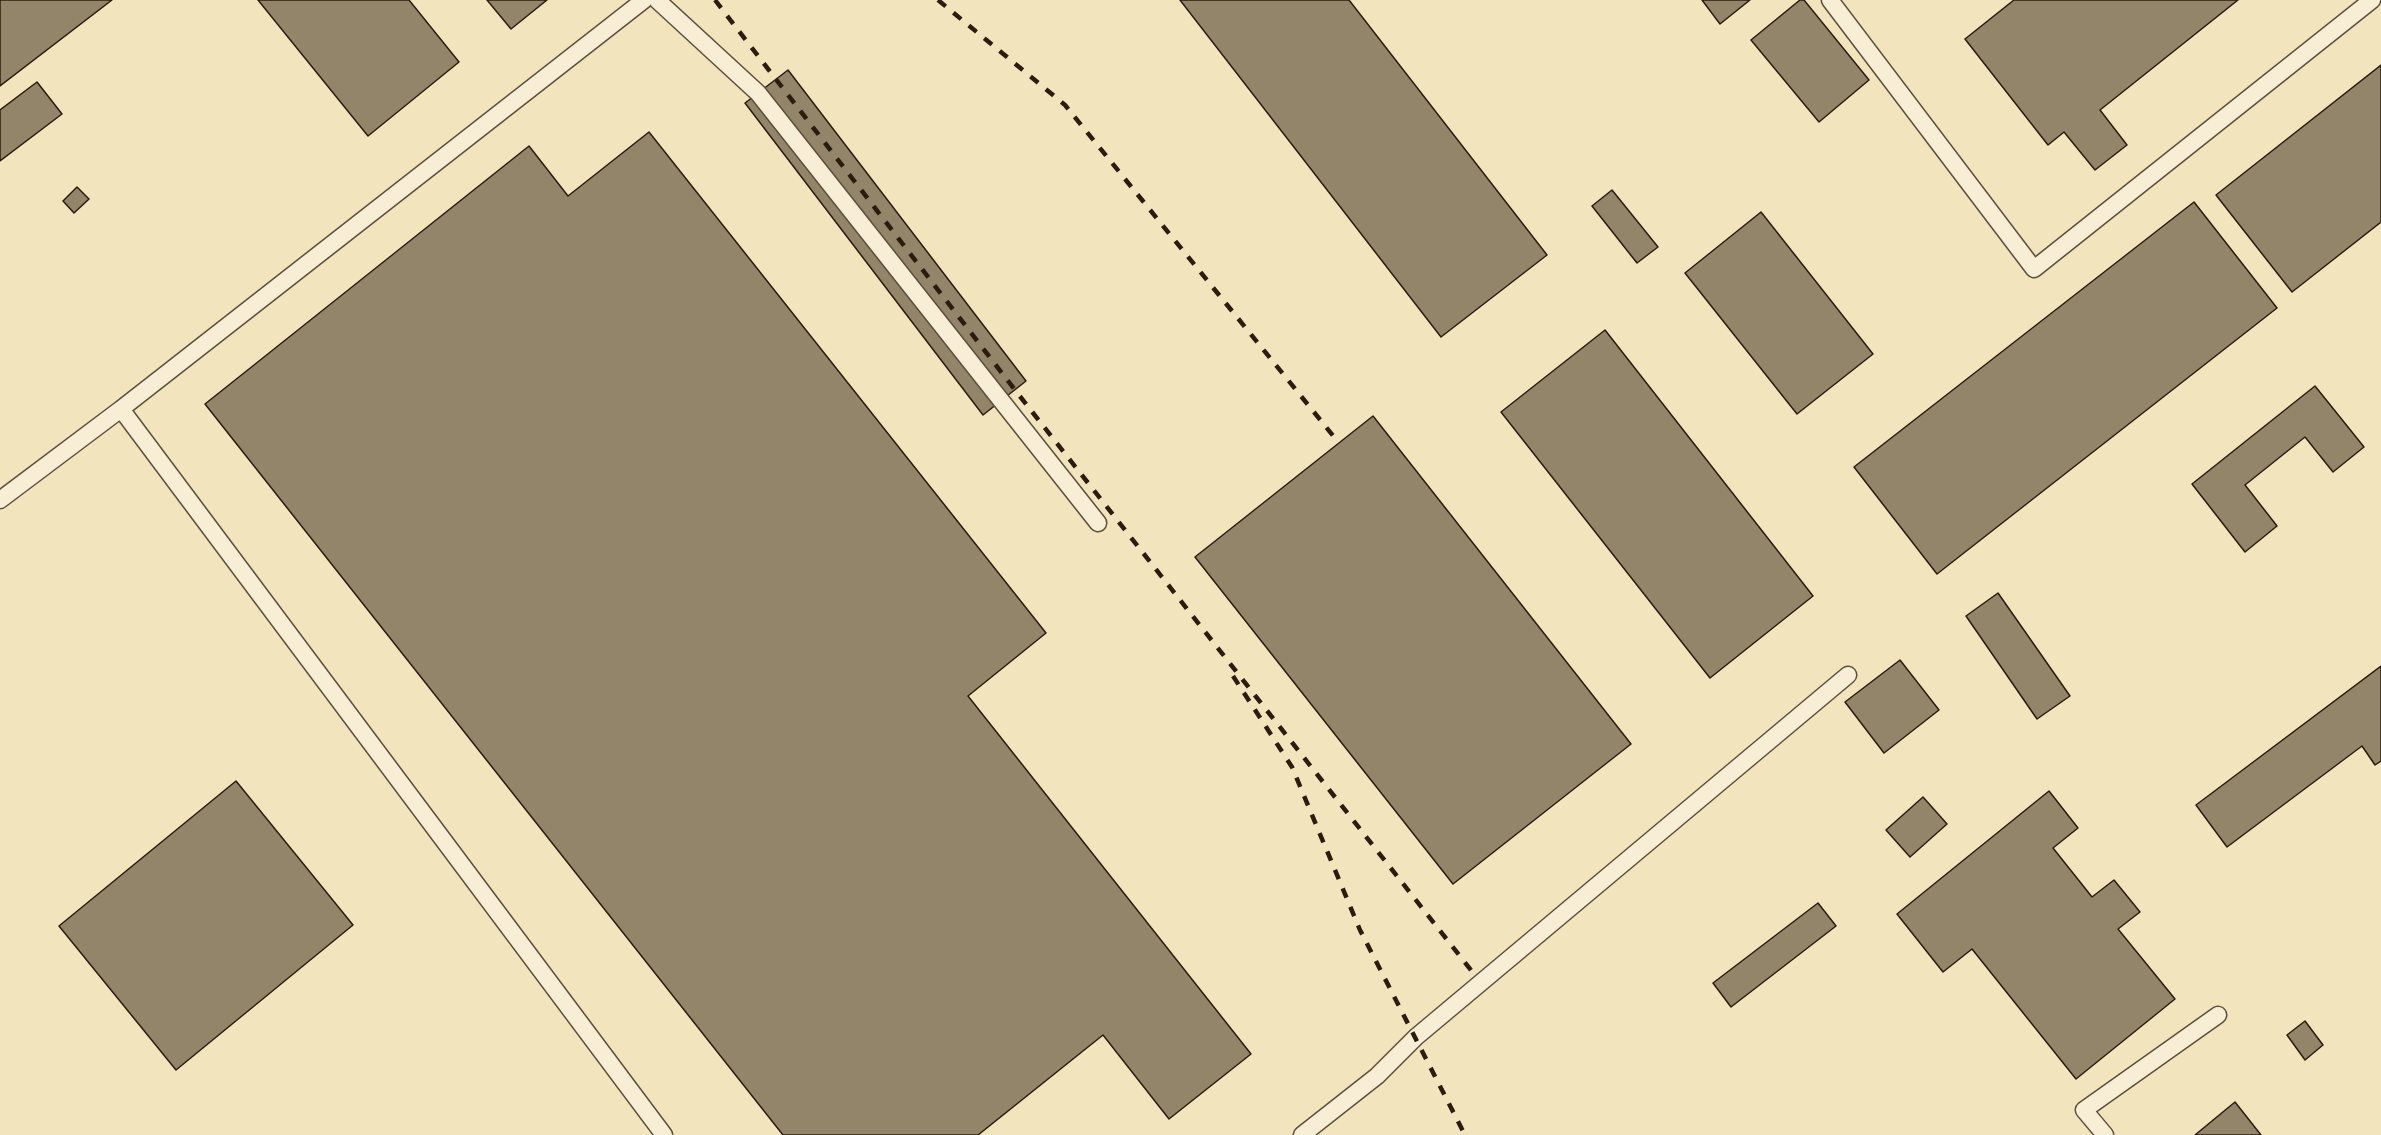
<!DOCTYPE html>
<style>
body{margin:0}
canvas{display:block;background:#f2e5be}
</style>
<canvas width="2381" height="1135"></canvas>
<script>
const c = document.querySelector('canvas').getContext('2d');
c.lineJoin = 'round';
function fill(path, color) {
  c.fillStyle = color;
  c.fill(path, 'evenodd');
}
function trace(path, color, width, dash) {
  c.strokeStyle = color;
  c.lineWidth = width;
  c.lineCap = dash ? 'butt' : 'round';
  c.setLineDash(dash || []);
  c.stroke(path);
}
const building = new Path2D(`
 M0,0H112L0,86Z
 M258,0H409L459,62L368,136Z
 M487,0H547L511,29Z
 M1180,0H1349L1547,255L1441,337Z
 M1702,0H1750L1720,24Z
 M1800,0H1804L1869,80L1819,122L1751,40Z
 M2014,0H2238L2100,110L2127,145L2095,170L2064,132L2048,145L1965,39Z
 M2381,65V222L2292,292L2216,195Z
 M788,70L1026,381L983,415L745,103Z
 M37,82L62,114L0,161V110Z
 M649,132L1046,633L968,696L1251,1054L1169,1119L1103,1035L978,1135H783L205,404L529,146L568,196Z
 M77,187L89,199L74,213L63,201Z
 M1612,190L1658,247L1637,263L1592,206Z
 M2194,202L2277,308L1937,574L1854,467Z
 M1761,212L1873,354L1797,414L1685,273Z
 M1605,330L1813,596L1710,678L1501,412Z
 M2315,386L2364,447L2333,472L2305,437L2245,485L2277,526L2245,552L2192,484Z
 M1373,416L1631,744L1453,884L1195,557Z
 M1998,593L2070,696L2037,719L1966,616Z
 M1900,660L1939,710L1884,753L1845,702Z
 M2381,666V761L2375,765L2362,746L2227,847L2196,805Z
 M236,781L353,925L176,1070L59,926Z
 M2049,791L2078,828L2053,848L2092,897L2114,880L2140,912L2118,929L2175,999L2076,1079L1972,949L1943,972L1897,914Z
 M1923,797L1947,824L1910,857L1886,830Z
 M1818,903L1836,926L1731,1007L1713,983Z
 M2305,1021L2323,1045L2305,1060L2287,1035Z
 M2235,1102L2261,1135H2195Z`);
const service = new Path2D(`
 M644,0L121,409L664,1135
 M657,0L758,93L1098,523
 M1830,0L2034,269L2372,0
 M0,500L121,409
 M1302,1135L1377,1076L1416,1037L1848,675
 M2105,1135L2084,1110L2218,1015`);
const rail = new Path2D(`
 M715,0L1015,390L1474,974
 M938,0L1065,105L1339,443
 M1233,676L1292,767L1360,930L1465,1135`);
fill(building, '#93856a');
trace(building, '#2c1c10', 1.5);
trace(service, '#5e4e3c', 19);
trace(service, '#f7eed5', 16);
trace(rail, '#2c1c10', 4.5, [10, 10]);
</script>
